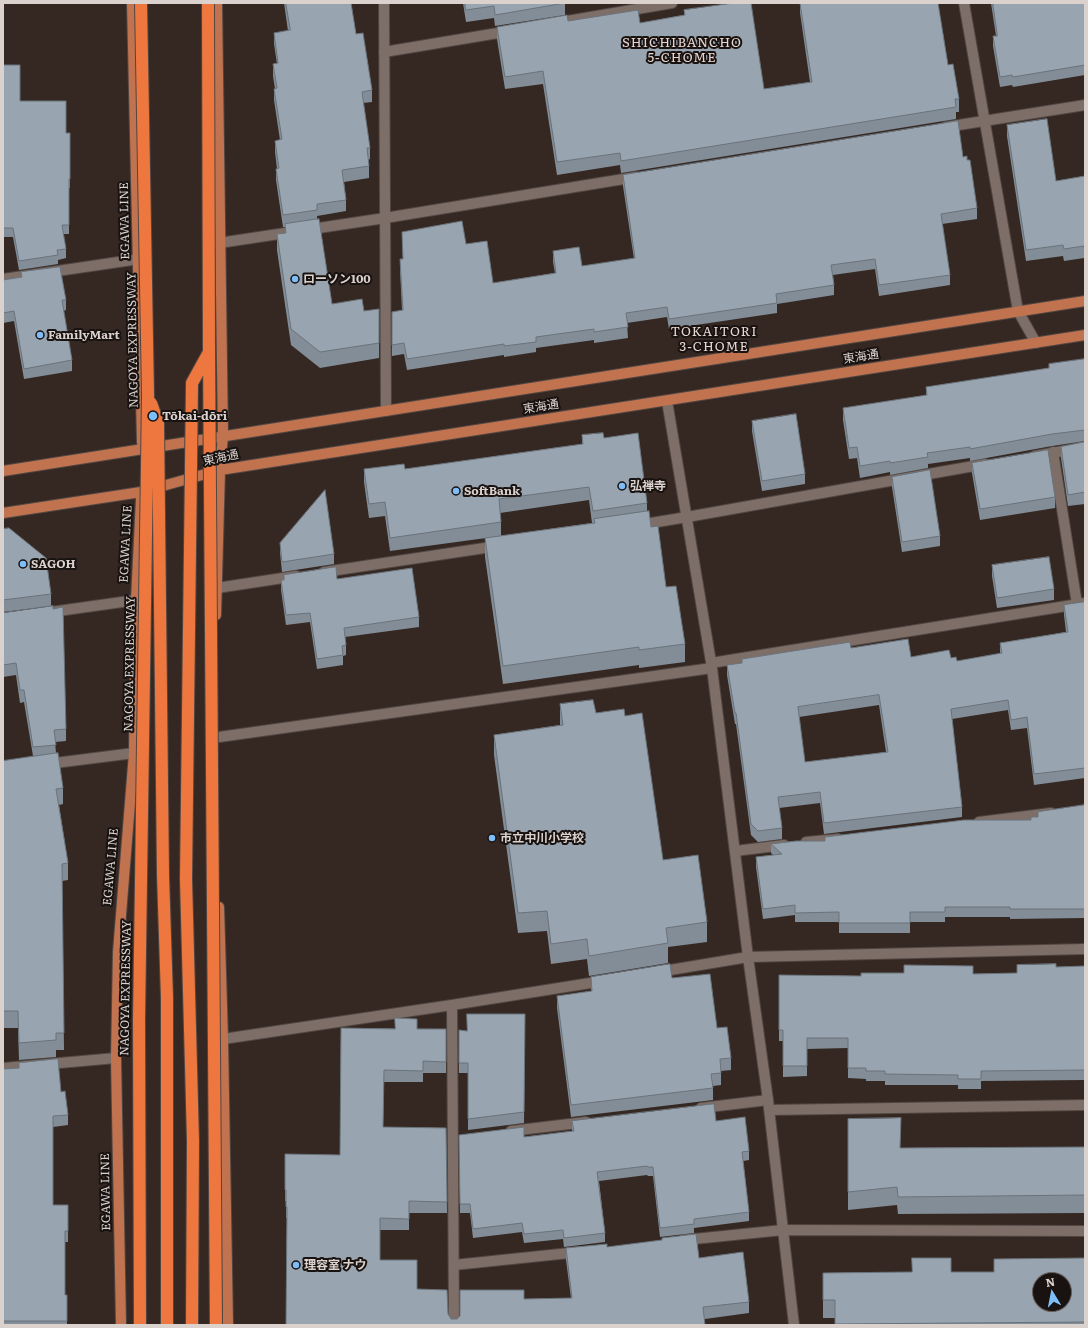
<!DOCTYPE html>
<meta charset="utf-8">
<style>
body{margin:0}
#map{position:relative;width:1088px;height:1328px;overflow:hidden;background:#352822;font-family:Literata,serif}
canvas{display:block}
.frame{position:absolute;inset:0;border:4px solid #dbd2ce;pointer-events:none}
.north{position:absolute;left:1032px;top:1272px;width:40px;height:40px;box-sizing:border-box;background:#181210;border:1px solid #665f5c;border-radius:50%;rotate:350deg;font-size:11px;font-weight:700;line-height:16px;text-align:center;color:#dbd2ce}
.north::after{content:'';display:block;margin:auto;width:14px;height:18px;background:#7dbef9;clip-path:polygon(50% 0,100% 100%,50% 72%,0 100%)}
</style>
<div id="map">
<canvas width="1088" height="1328"></canvas>
<div class="frame"></div>
<div class="north">N</div>
</div>
<script>
const c = document.querySelector('canvas').getContext('2d');
c.lineJoin = 'round';
function trace(path, color, width, dash) {
  c.strokeStyle = color;
  c.lineWidth = width;
  c.lineCap = dash ? 'butt' : 'round';
  c.setLineDash(dash || []);
  c.stroke(path);
}
function fill(path, color) {
  c.fillStyle = color;
  c.fill(path, 'evenodd');
}
function label(font, color, halo, rows, align = 'center') {
  c.font = font + ' Literata,"Noto Sans JP",serif';
  c.lineWidth = 4;
  c.setLineDash([]);
  c.textBaseline = 'middle';
  c.strokeStyle = halo;
  c.fillStyle = color;
  for (const [text, x, y, turn = 0] of rows) {
    c.save();
    c.translate(x, y);
    c.rotate((+turn || 0) * Math.PI / 180);
    c.textAlign = isNaN(turn) ? turn : align;
    if (halo) c.strokeText(text, 0, 0);
    c.fillText(text, 0, 0);
    c.restore();
  }
}
const lane = new Path2D(`
 M1053,452L1077,604
 M1035,456L1085,447
 M639,525L687,517L985,464
 M324,572L498,546
 M217,588L296,576
 M51,612L136,600
 M711,663L1085,603
 M47,764L134,753
 M979,822L1051,813
 M806,842L838,839
 M735,851L784,845
 M701,1108L768,1100
 M511,1131L586,1122
 M684,1240L783,1230L1085,1231
 M454,1265L579,1252`);
const street = new Path2D(`
 M384,3L386,411
 M964,3L1018,311L1036,343
 M567,21L672,3
 M384,52L510,31
 M946,127L1085,105
 M219,243L385,218L636,177
 M3,279L139,259
 M667,401L712,668L748,957L768,1100L794,1325
 M212,738L712,668
 M658,972L748,957L1085,949
 M452,1005L454,1325
 M223,1039L452,1005L603,981
 M3,1068L116,1058
 M769,1110L1085,1105`);
const primary = new Path2D(`
 M132,3L142,443
 M3,471L1085,301
 M3,513L141,492L220,470L1085,335
 M216,615L220,470L223,436L217,3
 M219,907L223,1039L228,1325
 M121,1325L116,1058L118,952L134,753L136,600L141,499`);
const highwayBridge = new Path2D(`
 M208,3L209,353L216,1325
 M151,403L158,423L163,875L167,998V1325
 M140,1325L139,1020L148,395L141,3
 M192,1325L193,1141L186,879L192,383L208,354`);
const wall = new Path2D(`
 M284,3H351L356,34L372,90V102L363,103L370,148V159L368,160L369,166V178L344,182L346,200V211L317,216V219L332,304L364,311L379,309V358L320,368L291,345L277,250V234L285,233V227H283L276,180V169H277L275,152V141L280,140L274,100V89H275L273,76V64H277L274,44V33L288,31Z
 M463,3H565V15L495,26L494,18L466,22Z
 M800,3H938L948,65L959,99V112H956V119L621,173L620,165L557,175L543,84L505,89L497,39V27L568,21L640,23L684,15V10L764,89L810,82L800,13Z
 M991,3H1085V75L1013,87L1012,85L1000,87L993,46V36H996Z
 M3,65L20,101L66,133H70V188H69V234H63L66,249V258L58,260V264L19,270L13,237H3Z
 M1007,125L1056,181L1085,176V265L1084,258L1064,261L1063,256L1026,261L1007,136Z
 M963,157L967,160L977,208V219L942,224L950,275V285L879,296L875,269L833,275L834,285V295L777,304V313L669,329L667,317L627,323L628,338L594,343V340L536,348V352L504,357V355L407,370L404,354L392,356V312L402,310L400,270V259H403L402,232L466,244L493,283L555,273L553,262V251L582,266L634,259L623,186V175Z
 M21,272L66,300V310L63,311L72,360V371L24,379L14,321L3,323V280L21,277Z
 M1085,359V441L1052,446L970,461V458L928,464V468L890,475V472L860,478L857,458L849,459L843,420V408L926,396V387L1049,369V364Z
 M752,421L805,474V484L762,491L752,431Z
 M582,435L604,438L647,503V511L666,587L685,644V662L639,668V665L503,684L485,557V538L592,523L589,500L500,513L501,522V536L390,551L385,516L369,518L364,482V469H405L582,444Z
 M1085,442V504L1068,506L1061,458V447Z
 M972,463L1055,497V508L980,520L972,473Z
 M892,477L940,536V546L902,552L892,487Z
 M3,529L51,594V606L3,612Z
 M280,543L334,554V564L282,572L280,553Z
 M992,565L1054,589V600L997,608L992,576Z
 M284,575L337,579L419,617V627L345,637L346,645V655L343,656V665L317,669L310,622L286,625L281,590V580H284Z
 M1085,602V778L1034,785L1027,728L1011,730L1008,710L952,719L962,807V817L824,834L820,803L779,808L782,828V839L758,842L751,835L736,724H735L727,675V665L742,663V659L851,648L911,657L951,658L957,661L1000,654V643L1066,632L1064,615V605ZM879,705L886,752L805,762L799,717Z
 M3,613L66,729V741L55,742L56,753L63,788V804L59,805L68,863V880L62,881L64,1050H56V1057L19,1060L18,1028H3V761L33,756L24,702L20,703L16,675L3,677Z
 M560,704L596,713L625,716L663,860L707,922V942L668,947V963L589,976L587,959L551,964L547,931L518,933L494,755V735L560,725Z
 M1085,805V918L1010,919V917H945V922H910V933H839V922H795V915L763,919L756,867V857L773,855L771,853V844L825,841V837L1031,820L1038,817V812Z
 M1085,966V1080L981,1081V1089H958V1085H885V1081H866V1079L848,1078V1048L807,1049V1076L783,1077V1041H779V975L861,976L1017,973L1056,967Z
 M591,977L672,978L717,1028L731,1058V1070L721,1071V1085L713,1086V1100L571,1117L557,1008V996L591,991Z
 M525,1014L524,1123L468,1130V1073H459V1030L467,1031Z
 M341,1028L446,1029V1073H423V1082H384L383,1127L446,1128L447,1213H409V1230H380V1260L448,1314L451,1319H457L524,1299L571,1298L566,1260V1248L607,1247L699,1258L749,1302V1313L705,1319L286,1325L287,1218H286V1201H285V1154L340,1155Z
 M3,1069L61,1092L68,1115V1125L53,1127V1205H68V1242H65V1295H67V1325H3Z
 M848,1119L901,1148L1085,1147V1213L898,1214L897,1205L848,1210Z
 M572,1121H716L749,1151V1160L743,1161L749,1212V1221L694,1228V1233L660,1237L653,1176H648L647,1175L599,1181L605,1233V1242L564,1247L563,1239L524,1243L522,1232L473,1238L470,1213H460L459,1135L524,1137L572,1131Z
 M912,1258L951,1272H994L1085,1258V1325H835V1318H823V1273L912,1272Z`);
const building = new Path2D(`
 M286,3H351L356,34L363,33L372,90L362,92L370,148H367L369,166L342,170L346,200L317,204V210L283,215L276,169L279,168L275,141L282,139L274,89L277,88L273,64L278,63L274,33L290,30Z
 M465,3H565L495,15L494,6L466,10Z
 M734,3H751L764,89L812,82L800,3H938L948,65L953,64L959,99H955L956,107L621,161L620,153L557,162L543,71L505,77L497,27L567,15L568,21L638,10L640,23L685,15L684,10Z
 M993,3H1085V65L1013,77L1012,75L1000,77L993,36H997Z
 M3,65H20V101H66V133H70V179H69V225H62L66,249L57,250L58,255L19,261L13,228H3Z
 M1047,119L1056,181L1085,176V254L1084,246L1064,249L1063,245L1026,250L1007,125Z
 M958,121L963,157L967,156V160H970L977,208L941,214L950,275L879,285L875,259L831,265L834,285L776,294L777,303L669,319L667,307L626,313L628,327L594,332V329L536,337V342L504,346V344L407,359L404,343L392,345V312L403,310L400,259H403L402,232L462,221L466,244L487,241L493,283L556,273L553,251L579,247L582,266L635,258L623,175Z
 M319,219L332,304L362,299L364,311L379,309V343L320,352L291,329L277,234L286,233L285,224Z
 M60,267L66,300H62L72,360L24,369L14,311L3,313V280L22,277L21,272Z
 M1085,359V430L1052,434L970,449V447L927,453L928,457L890,463V461L860,466L857,447L849,448L843,408L927,395L926,387L1049,368V364Z
 M796,414L805,474L762,481L752,421Z
 M603,433L604,438L638,433L647,503L593,511L589,487L499,499L501,522L390,538L385,502L369,504L364,469L404,464L405,469L583,444L582,435Z
 M1085,442V492L1068,495L1061,447Z
 M1048,450L1055,497L980,509L972,463Z
 M930,470L940,536L902,542L892,477Z
 M325,490L334,554L282,562L280,543Z
 M649,511L651,527L658,526L666,587L676,586L685,644L639,650V647L503,666L485,538L595,523L594,519Z
 M9,528L46,558L51,594L3,600V529Z
 M1049,557L1054,589L997,598L992,565Z
 M336,567L337,579L412,568L419,617L344,628L346,645L342,646L343,655L317,659L310,613L286,615L281,580H284V575Z
 M1085,602V768L1034,774L1027,717L1011,720L1008,700L951,709L962,807L824,823L820,792L778,797L782,828L758,831L751,824L736,713H735L727,665L742,663V659L850,642L851,648L908,639L911,657L949,650L951,658L956,657L957,661L1002,653L1000,643L1068,632L1064,605ZM879,695L888,752L805,762L798,707Z
 M53,606V609L63,607L66,729L54,730L56,745L33,747L24,690H20L16,663L3,665V613Z
 M593,700L596,713L624,709L625,716L642,713L663,860L698,855L707,922L666,928L668,943L589,956L587,939L551,944L547,911L518,913L494,735L563,725L560,704Z
 M58,753L63,788L56,789L68,863L62,864L64,1033H56V1040L19,1043L18,1011H3V761Z
 M1085,805V909H1010V907H945V912H910V923H839V912L795,913V905L763,909L756,857L782,854L771,844L796,841H825V837L964,820H1031V817H1038V812Z
 M670,964L672,978L710,974L717,1028L727,1027L731,1058L720,1059L721,1073L711,1074L713,1088L571,1105L557,996L592,991L591,977Z
 M1056,964V967L1085,966V1070L981,1071V1079H958V1075L885,1074V1071H866V1068H848V1038H807V1066H783V1030H779V975L861,976V973H904V965L973,966V974L1017,973V965Z
 M467,1014H525L524,1112L468,1119V1063H459V1030L467,1031Z
 M395,1018L417,1019V1029H446V1062L423,1061V1071L384,1070L383,1127L446,1128L447,1202L409,1201V1219L380,1218V1260H417V1289L447,1290L448,1314L451,1319H457L460,1316V1290H524V1299L572,1298L566,1248L607,1244V1247L662,1240V1238L696,1234L699,1258L743,1252L749,1302L703,1307L705,1325H286L287,1207H286V1190H285V1154L340,1155L341,1028L395,1029Z
 M58,1059L61,1092L65,1091L68,1115L53,1116V1205H68V1231H65V1295H67V1321H3V1069L19,1068V1063Z
 M714,1104L716,1121L745,1117L749,1151L742,1152L749,1212L694,1219V1224L660,1228L653,1167H648L647,1166L597,1172L605,1233L564,1238L563,1230L524,1234L522,1223L473,1229L470,1204H460L459,1135L524,1127V1137L574,1131L572,1121Z
 M901,1118L900,1148L1085,1147V1195L898,1197L897,1187L848,1192V1119Z
 M912,1258H951V1272H994V1259L1085,1258V1322L835,1324V1300H823V1273L912,1272ZM1040,1280H1064V1304H1040Z`);
const markers = [
 [295,279,4,"#7dbef9"],
 [40,335,4,"#7dbef9"],
 [153,416,5,"#7dbef9"],
 [622,486,4,"#7dbef9"],
 [456,491,4,"#7dbef9"],
 [23,564,4,"#7dbef9"],
 [492,838,4,"#7dbef9"],
 [296,1265,4,"#7dbef9"]
];
const streetNames = [
 ["EGAWA LINE",125,221,-91],
 ["NAGOYA EXPRESSWAY",133,340,-91],
 ["東海通",861,357,-9],
 ["東海通",541,407,-9],
 ["東海通",221,458,-12],
 ["EGAWA LINE",126,544,-87],
 ["NAGOYA EXPRESSWAY",130,664,-89],
 ["EGAWA LINE",111,867,-85],
 ["NAGOYA EXPRESSWAY",126,988,-89],
 ["EGAWA LINE",106,1192,-91]
];
const poiNames = [
 ["ローソン100",303,279],
 ["FamilyMart",48,335],
 ["Tōkai-dōri",162,416],
 ["弘禅寺",630,486],
 ["SoftBank",464,491],
 ["SAGOH",31,564],
 ["市立中川小学校",500,838],
 ["理容室 ナウ",304,1265]
];
const neighbourhoodNames = [
 ["SHICHIBANCHO",682,43],
 ["5-CHOME",682,58],
 ["TOKAITORI",714,332],
 ["3-CHOME",714,347]
];
trace(lane, '#514642', 12);
trace(street, '#514642', 12);
trace(primary, '#514642', 12);
trace(lane, '#7e6e68', 10);
trace(street, '#7e6e68', 10);
trace(primary, '#c1734f', 10);
trace(highwayBridge, '#514642', 14, []);
trace(highwayBridge, '#ed773e', 12);
fill(wall, '#838d97');
fill(building, '#98a4b0');
trace(building, '#6a737b', 1);
for (const [x, y, r, color] of markers) {
  const dot = new Path2D();
  dot.arc(x, y, r, 0, 2 * Math.PI);
  c.fillStyle = color;
  c.fill(dot);
  trace(dot, '#181210', 1.5);
}
label('12px', '#dbd2ce', '#181210', streetNames);
label('bold 12px', '#dbd2ce', '#181210', poiNames, 'left');
c.letterSpacing = '1px';
label('13px', '#e8d6cf', '#181210', neighbourhoodNames);
c.letterSpacing = '0px';
</script>
